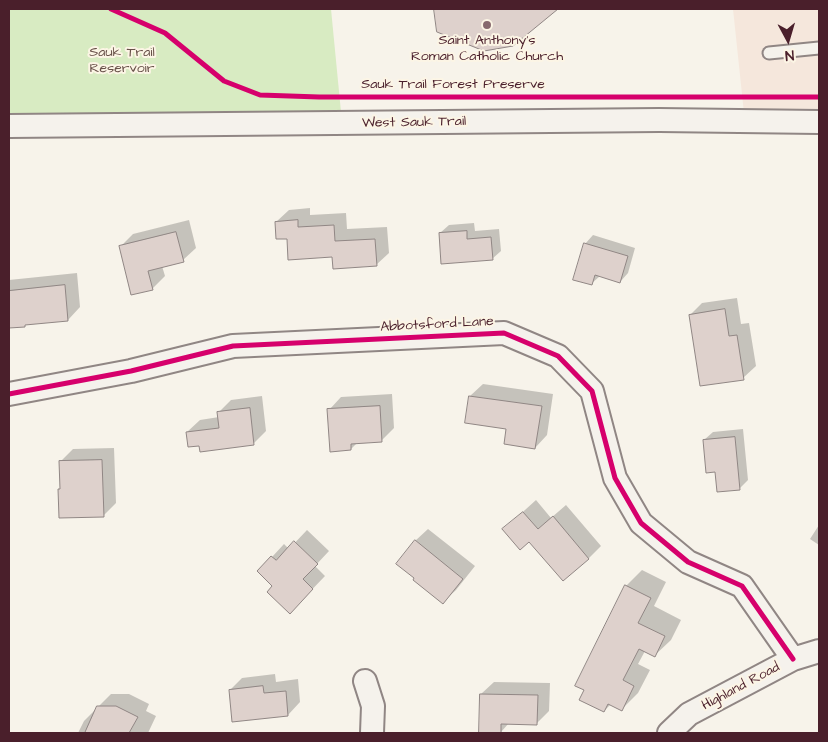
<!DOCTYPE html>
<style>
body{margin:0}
#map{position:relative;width:828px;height:742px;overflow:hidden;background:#f7f3ea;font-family:"Architects Daughter",sans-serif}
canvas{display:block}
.frame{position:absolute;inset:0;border:10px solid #4a1f2b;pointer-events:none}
.north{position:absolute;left:763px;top:15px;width:50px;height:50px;-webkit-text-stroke:4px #fcf5e5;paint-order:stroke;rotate:174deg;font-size:14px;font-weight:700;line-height:20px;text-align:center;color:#4a1f2b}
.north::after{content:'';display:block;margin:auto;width:18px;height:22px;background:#4a1f2b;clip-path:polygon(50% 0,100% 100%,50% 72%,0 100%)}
</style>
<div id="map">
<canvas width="828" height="742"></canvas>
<div class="frame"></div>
<div class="north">N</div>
</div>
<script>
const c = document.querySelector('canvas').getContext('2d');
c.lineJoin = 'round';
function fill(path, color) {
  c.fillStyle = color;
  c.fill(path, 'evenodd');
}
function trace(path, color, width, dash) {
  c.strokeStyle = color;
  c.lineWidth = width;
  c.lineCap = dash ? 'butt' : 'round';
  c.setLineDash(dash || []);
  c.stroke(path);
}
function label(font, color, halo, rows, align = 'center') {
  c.font = font + ' "Architects Daughter",sans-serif';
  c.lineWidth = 4;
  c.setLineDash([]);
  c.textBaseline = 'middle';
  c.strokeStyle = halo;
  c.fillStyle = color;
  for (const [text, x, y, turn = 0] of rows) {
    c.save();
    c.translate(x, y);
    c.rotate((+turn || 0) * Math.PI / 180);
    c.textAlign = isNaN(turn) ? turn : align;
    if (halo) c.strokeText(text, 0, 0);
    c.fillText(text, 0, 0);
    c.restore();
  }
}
const built = new Path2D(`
 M733,9H819V113H744Z`);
const green = new Path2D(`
 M9,9H331L341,112L9,115Z`);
const shadow = new Path2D(`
 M435,9H554L546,18L438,31Z
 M310,208V215L346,213L347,229L387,227L389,253L376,265L333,256L288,237L276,222L289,210Z
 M189,220L196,248L183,260L162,266L165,276L152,289L120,247L133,234Z
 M474,223L475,231L499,229L501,251L492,259L440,233L449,225Z
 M593,235L635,248L628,273L620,282L600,276L591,284L585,244Z
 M77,273L80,307L68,320L27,324L25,325L9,327V280Z
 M737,298L741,324L749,323L756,366L743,378L690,315L702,303Z
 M483,384L553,394L547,435L535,448L507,428L467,422L470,396Z
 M392,394L394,428L381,441L358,442L351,449L329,410L341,397Z
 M262,396L266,431L254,443L200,444L187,432L200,420L219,417V412L231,400Z
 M743,429L748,480L739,489L716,471L704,440L713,432Z
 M114,448L116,503L104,515L61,488L60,462L73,449Z
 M536,500L551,518L566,505L601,546L589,558L563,580L529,540L504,529Z
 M819,525V545L810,539Z
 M428,529L475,566L456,590L443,602L415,541Z
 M307,530L329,551L315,566L325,576L302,600L274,586L272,557L284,544L289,549Z
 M642,570L666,582L654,606L681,620L671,640L654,656L645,651L638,664L650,670L638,693L622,709L611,704L604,711L626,586Z
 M275,674L276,682L298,679L300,702L288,715L230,690L242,678Z
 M494,682L550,683L549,711L537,723H509L501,732L481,694Z
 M111,694H129L149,704L146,711L156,716L148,733H78L84,721Z`);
const building = new Path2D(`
 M434,9H558L513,46L484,51L437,32Z
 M298,220V227L334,225L335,241L375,239L377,266L333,269L332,257L288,260L287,239H276L275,222Z
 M467,231V239L491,237L493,260L441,264L439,233Z
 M176,232L184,262L148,271L153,290L131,295L119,246Z
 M584,243L628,256L620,283L595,275L592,285L573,280Z
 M65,285L68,321L25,325V327L9,328V291Z
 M725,309L729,336L737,335L744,380L700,386L689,315Z
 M469,396L542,406L535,449L504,444L506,429L465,423Z
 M380,406L382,442L351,444V450L330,452L327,409Z
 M250,408L254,445L200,452L199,446L188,447L186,432L219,428L217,412Z
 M735,437L740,490L717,492L715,472L706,473L703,440Z
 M102,460L104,517L59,518L58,489H60L59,461Z
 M523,512L538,529L553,516L589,559L563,581L529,542L520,550L502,529Z
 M415,540L463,579L443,604L413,580L414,578L396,564Z
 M294,541L318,564L303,579L313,589L290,614L267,592L272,586L257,571L271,556L276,560Z
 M625,585L651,598L638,623L665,636L655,657L639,649L623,680L634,686L622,711L608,704L604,712L579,700L584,690L575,686Z
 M263,686L264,693L286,691L288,716L232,722L229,690Z
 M480,694L538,695L537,725L501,724V733H479Z
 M97,706H116L138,717L129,733H85Z`);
const lane = new Path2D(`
 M769,53L819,48`);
const street = new Path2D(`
 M9,126L659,120L819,122
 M9,394L131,371L233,346L504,333L558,356L592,391L615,478L641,523L688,562L742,586L793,659
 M365,681L373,706L372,733
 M669,733L689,714L793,659L819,651`);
const cycleway = new Path2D(`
 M111,9L165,33L224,81L260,95L319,97H819
 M9,394L131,371L233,346L504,333L558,356L592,391L615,478L641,523L688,562L742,586L793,659`);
const markers = [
 [487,25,5,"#87696e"]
];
const poiNames = [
 ["Saint Anthony's",487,41],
 ["Roman Catholic Church",487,57]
];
const parkNames = [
 ["Sauk Trail",122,53],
 ["Reservoir",122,69]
];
const streetNames = [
 ["Sauk Trail Forest Preserve",453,85],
 ["West Sauk Trail",414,123,-1],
 ["Abbotsford Lane",437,325,-3],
 ["Highland Road",741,687,-28]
];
fill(built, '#f5e7dc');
fill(green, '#d8ebc2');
fill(shadow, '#0003');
fill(building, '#ded1cc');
trace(building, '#908684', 1);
trace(lane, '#908684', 15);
trace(street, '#908684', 26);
trace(lane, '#f5f2ec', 11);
trace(street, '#f5f2ec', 22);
trace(cycleway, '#d6006c', 5);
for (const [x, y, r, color] of markers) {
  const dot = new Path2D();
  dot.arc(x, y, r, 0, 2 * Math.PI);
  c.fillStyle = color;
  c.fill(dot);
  trace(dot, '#fcf5e5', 2);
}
label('14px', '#4a1f2b', '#fcf5e5', poiNames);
label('14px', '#675048', '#fcf5e5', parkNames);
label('14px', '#4a1f2b', '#fcf5e5', streetNames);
</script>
